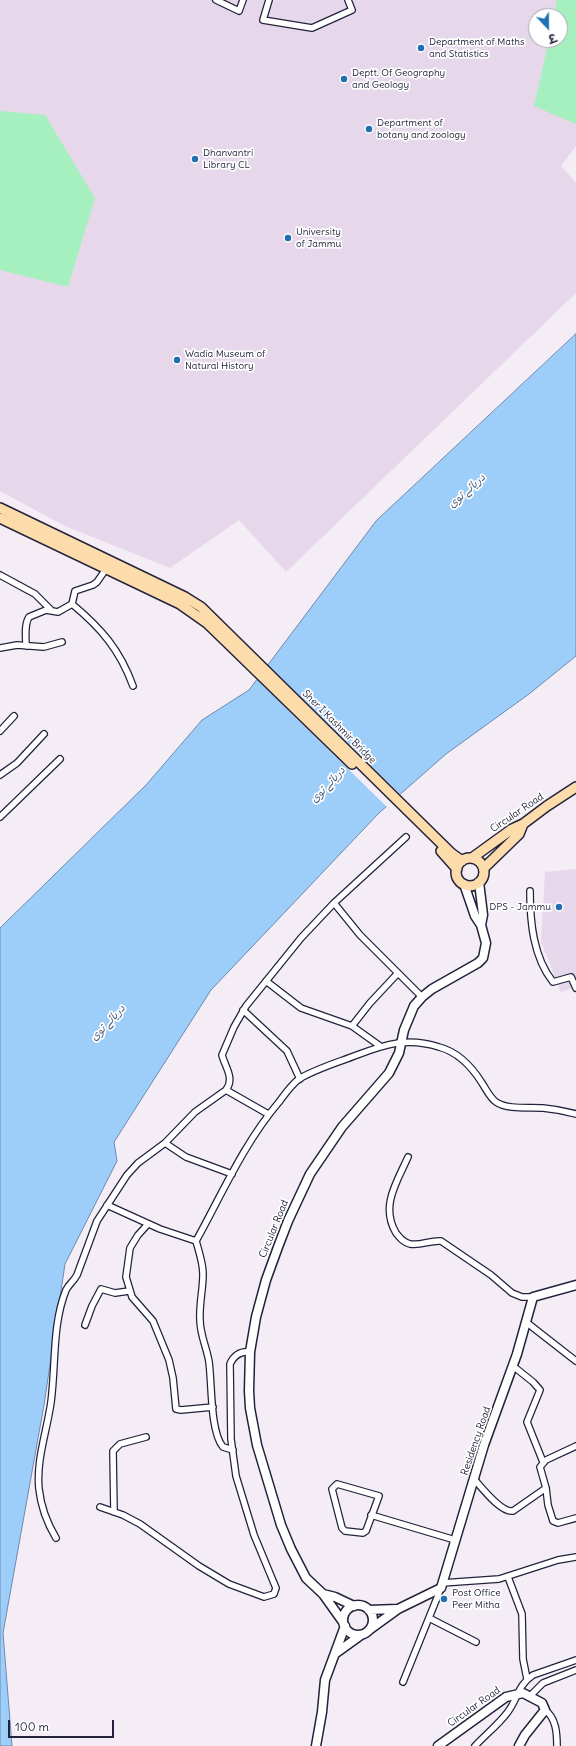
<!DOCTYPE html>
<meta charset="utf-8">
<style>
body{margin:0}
#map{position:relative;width:576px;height:1746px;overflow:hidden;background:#f4edf6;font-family:Delius,"Playpen Sans Deva",sans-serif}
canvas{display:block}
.north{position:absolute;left:528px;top:8px;width:40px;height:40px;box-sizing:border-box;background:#fff;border:1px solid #a7a7b1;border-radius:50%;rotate:158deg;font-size:11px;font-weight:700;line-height:16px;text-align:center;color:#22223b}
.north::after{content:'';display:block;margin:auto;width:14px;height:18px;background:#1f6fb2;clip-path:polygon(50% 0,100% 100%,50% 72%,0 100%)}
.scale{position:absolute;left:8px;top:1720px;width:106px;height:18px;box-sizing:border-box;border:2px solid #22223b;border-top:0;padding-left:5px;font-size:12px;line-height:14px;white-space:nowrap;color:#22223b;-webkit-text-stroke:3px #fff;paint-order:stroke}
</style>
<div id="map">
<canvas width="576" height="1746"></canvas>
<div class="north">उ</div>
<div class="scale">100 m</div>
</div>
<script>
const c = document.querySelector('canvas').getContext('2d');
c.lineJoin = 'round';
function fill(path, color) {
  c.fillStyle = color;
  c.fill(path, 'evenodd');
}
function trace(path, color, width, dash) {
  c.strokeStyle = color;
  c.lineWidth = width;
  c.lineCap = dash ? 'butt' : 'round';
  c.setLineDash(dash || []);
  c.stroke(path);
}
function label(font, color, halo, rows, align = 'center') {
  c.font = font + ' Delius,"Playpen Sans Arabic",sans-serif';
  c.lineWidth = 3.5;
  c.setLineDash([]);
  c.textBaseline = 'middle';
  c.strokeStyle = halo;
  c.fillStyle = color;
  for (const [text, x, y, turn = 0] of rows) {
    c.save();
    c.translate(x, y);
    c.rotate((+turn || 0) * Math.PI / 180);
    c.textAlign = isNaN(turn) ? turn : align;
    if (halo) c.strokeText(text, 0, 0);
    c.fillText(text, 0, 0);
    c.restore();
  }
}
const built = new Path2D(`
 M0,0H576V146L561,166L576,183V293L286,572L239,520L170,568L65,526L0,491ZM536,16H560V40H536Z
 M576,869V987L561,992L541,942L545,872Z`);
const green = new Path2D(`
 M557,0H576V124L534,106L549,40H560V16H554Z
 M0,111L45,115L95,198L68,287L0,270Z`);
const water = new Path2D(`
 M576,334V656L529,694L446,754L379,813L211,990L114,1142L117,1161L65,1264L44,1405L3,1633L12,1746H0V928L146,785L202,720L249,690L376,521Z`);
const pier = new Path2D(`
 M266,663L402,796L388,808L255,678Z`);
const minor = new Path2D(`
 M216,0L239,11L243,0
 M269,0L263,20L312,28L352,10L348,0
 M0,575L35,594L51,610
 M72,604L75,591L93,585L97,582L106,569
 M26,646C26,637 24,625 29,617L46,610L58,612L72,604C101,628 120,650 133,686
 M0,648L17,645L44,647L62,642
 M0,731L14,716
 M0,775L17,763L44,734
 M0,817L60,759
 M530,891C530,921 533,957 553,982L571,977L576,988
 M334,903L360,935L422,997
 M266,981L301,1008L352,1026L380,1046
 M243,1010L287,1051L300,1079
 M352,1026L370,1003L398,973
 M226,1090L268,1114
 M165,1143L186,1157L232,1174
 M408,1157C397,1182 380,1206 396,1233C400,1238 403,1242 410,1244C421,1246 430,1240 441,1241L491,1275L512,1293L522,1297H533
 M107,1205L160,1229L196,1241
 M148,1224L138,1235L130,1248L126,1277L132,1297L153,1321L169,1360L173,1378L176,1409L181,1410L213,1407
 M526,1322L576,1361
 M85,1325L92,1306L101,1289L115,1293L129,1291
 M513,1366L533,1382L540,1390L527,1422L543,1462
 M576,1446L546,1460L540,1467L546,1488L548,1505L553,1521L558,1523L576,1518
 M233,1450L223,1447C210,1432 212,1383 209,1362C207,1348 200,1335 200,1320C199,1305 203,1290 203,1274C203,1263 199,1252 196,1241C222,1194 244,1143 279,1102C285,1094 291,1085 299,1079C315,1069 339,1062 357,1055C386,1044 408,1037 439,1047C458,1052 472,1067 482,1083C486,1089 490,1098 496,1102C508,1110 529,1107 543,1108C554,1109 565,1111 576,1114
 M474,1479C482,1488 501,1513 513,1511L546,1488
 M337,1484L379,1496L366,1531L363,1533L345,1531L342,1528L332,1489Z
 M100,1507L123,1515L140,1524L199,1566L229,1584L264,1597L274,1594L276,1588L254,1535L236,1476L231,1439L230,1364C234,1355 240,1351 250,1352
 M114,1512L113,1451L120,1444L146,1437
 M371,1515L455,1540
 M56,1538C47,1523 41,1507 39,1489C36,1460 47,1431 51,1402C56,1365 52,1325 66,1290C69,1284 74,1281 77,1275L97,1221L127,1175L138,1163L165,1143L195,1112L226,1090C235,1078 225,1067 222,1055L234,1027L246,1006L301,938L334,903L406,837
 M508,1577L522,1614L523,1659L527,1679
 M442,1583L499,1579L558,1560L576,1557
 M429,1618L476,1642
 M403,1682L441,1588
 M530,1696L543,1683L576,1670
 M545,1710C556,1718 557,1733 557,1746
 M475,1746C485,1735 498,1725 507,1713C518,1699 517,1686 533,1675L576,1660`);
const secondary = new Path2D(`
 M479,882L483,915L481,925
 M323,1594L335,1597L354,1606
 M343 1620a15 15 0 1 1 30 0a15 15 0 1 1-30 0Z
 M369,1610L397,1609
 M343,1622L323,1594L306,1578L291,1549L281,1525L257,1445L250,1408L249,1391L250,1352L256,1317L266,1280L278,1247L288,1221L310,1174L342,1127L389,1073L399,1053L404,1030L414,1006L422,997L432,989L478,963L483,958L486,943L481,925L475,916L464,884
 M369,1630L398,1609L441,1588L484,1445L517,1354L533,1297L576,1285
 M336,1653L361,1635
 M316,1746L322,1712L325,1680L345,1626
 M438,1746L506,1697L523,1693L542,1703L545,1710L525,1735L519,1746`);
const primary = new Path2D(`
 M0,508L185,597L201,607L451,853L462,861
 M0,518L180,604L207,623L352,764
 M441,851L457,869
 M472,858L512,829L523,824L547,806L576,787
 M456 872a14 14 0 1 1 28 0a14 14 0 1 1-28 0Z
 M484,868L519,834L523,824`);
const markers = [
 [421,48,4,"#1f6fb2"],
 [344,79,4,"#1f6fb2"],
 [369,129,4,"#1f6fb2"],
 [195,159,4,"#1f6fb2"],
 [288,238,4,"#1f6fb2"],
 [177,360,4,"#1f6fb2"],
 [559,907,4,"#1f6fb2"],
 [444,1599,4,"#1f6fb2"]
];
const poiNames = [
 ["Department of Maths",429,42],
 ["and Statistics",429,54],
 ["Deptt. Of Geography",352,73],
 ["and Geology",352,85],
 ["Department of",377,123],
 ["botany and zoology",377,135],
 ["Dhanvantri",203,153],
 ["Library CL",203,165],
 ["University",296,232],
 ["of Jammu",296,244],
 ["Wadia Museum of",185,354],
 ["Natural History",185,366],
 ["DPS - Jammu",551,907,"right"],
 ["Post Office",452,1593],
 ["Peer Mitha",452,1605]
];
const streetNames = [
 ["Sher I Kashmir Bridge",339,727,45],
 ["Circular Road",517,813,-34],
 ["Circular Road",274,1229,-68],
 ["Residency Road",476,1441,-71],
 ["Circular Road",474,1707,-35]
];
const waterNames = [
 ["دریائے توی",467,491,-42],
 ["دریائے توی",328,785,-47],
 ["دریائے توی",108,1023,-47]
];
fill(built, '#e6d7eb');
fill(green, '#a6f0bf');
fill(water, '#9dcefa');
trace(water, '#6c89ae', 1);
fill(pier, '#f4edf6');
trace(minor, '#22223b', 8);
trace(secondary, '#22223b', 11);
trace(primary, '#22223b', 12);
trace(minor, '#fff', 5.5);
trace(secondary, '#fff', 8);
trace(primary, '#fddcac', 9);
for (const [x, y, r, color] of markers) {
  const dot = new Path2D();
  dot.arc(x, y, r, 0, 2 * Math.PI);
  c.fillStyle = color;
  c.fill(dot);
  trace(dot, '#fff', 1.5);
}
label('10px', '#22223b', '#fff', poiNames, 'left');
label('10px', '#22223b', '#fff', streetNames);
label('italic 11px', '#4d5e7e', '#fff', waterNames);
</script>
